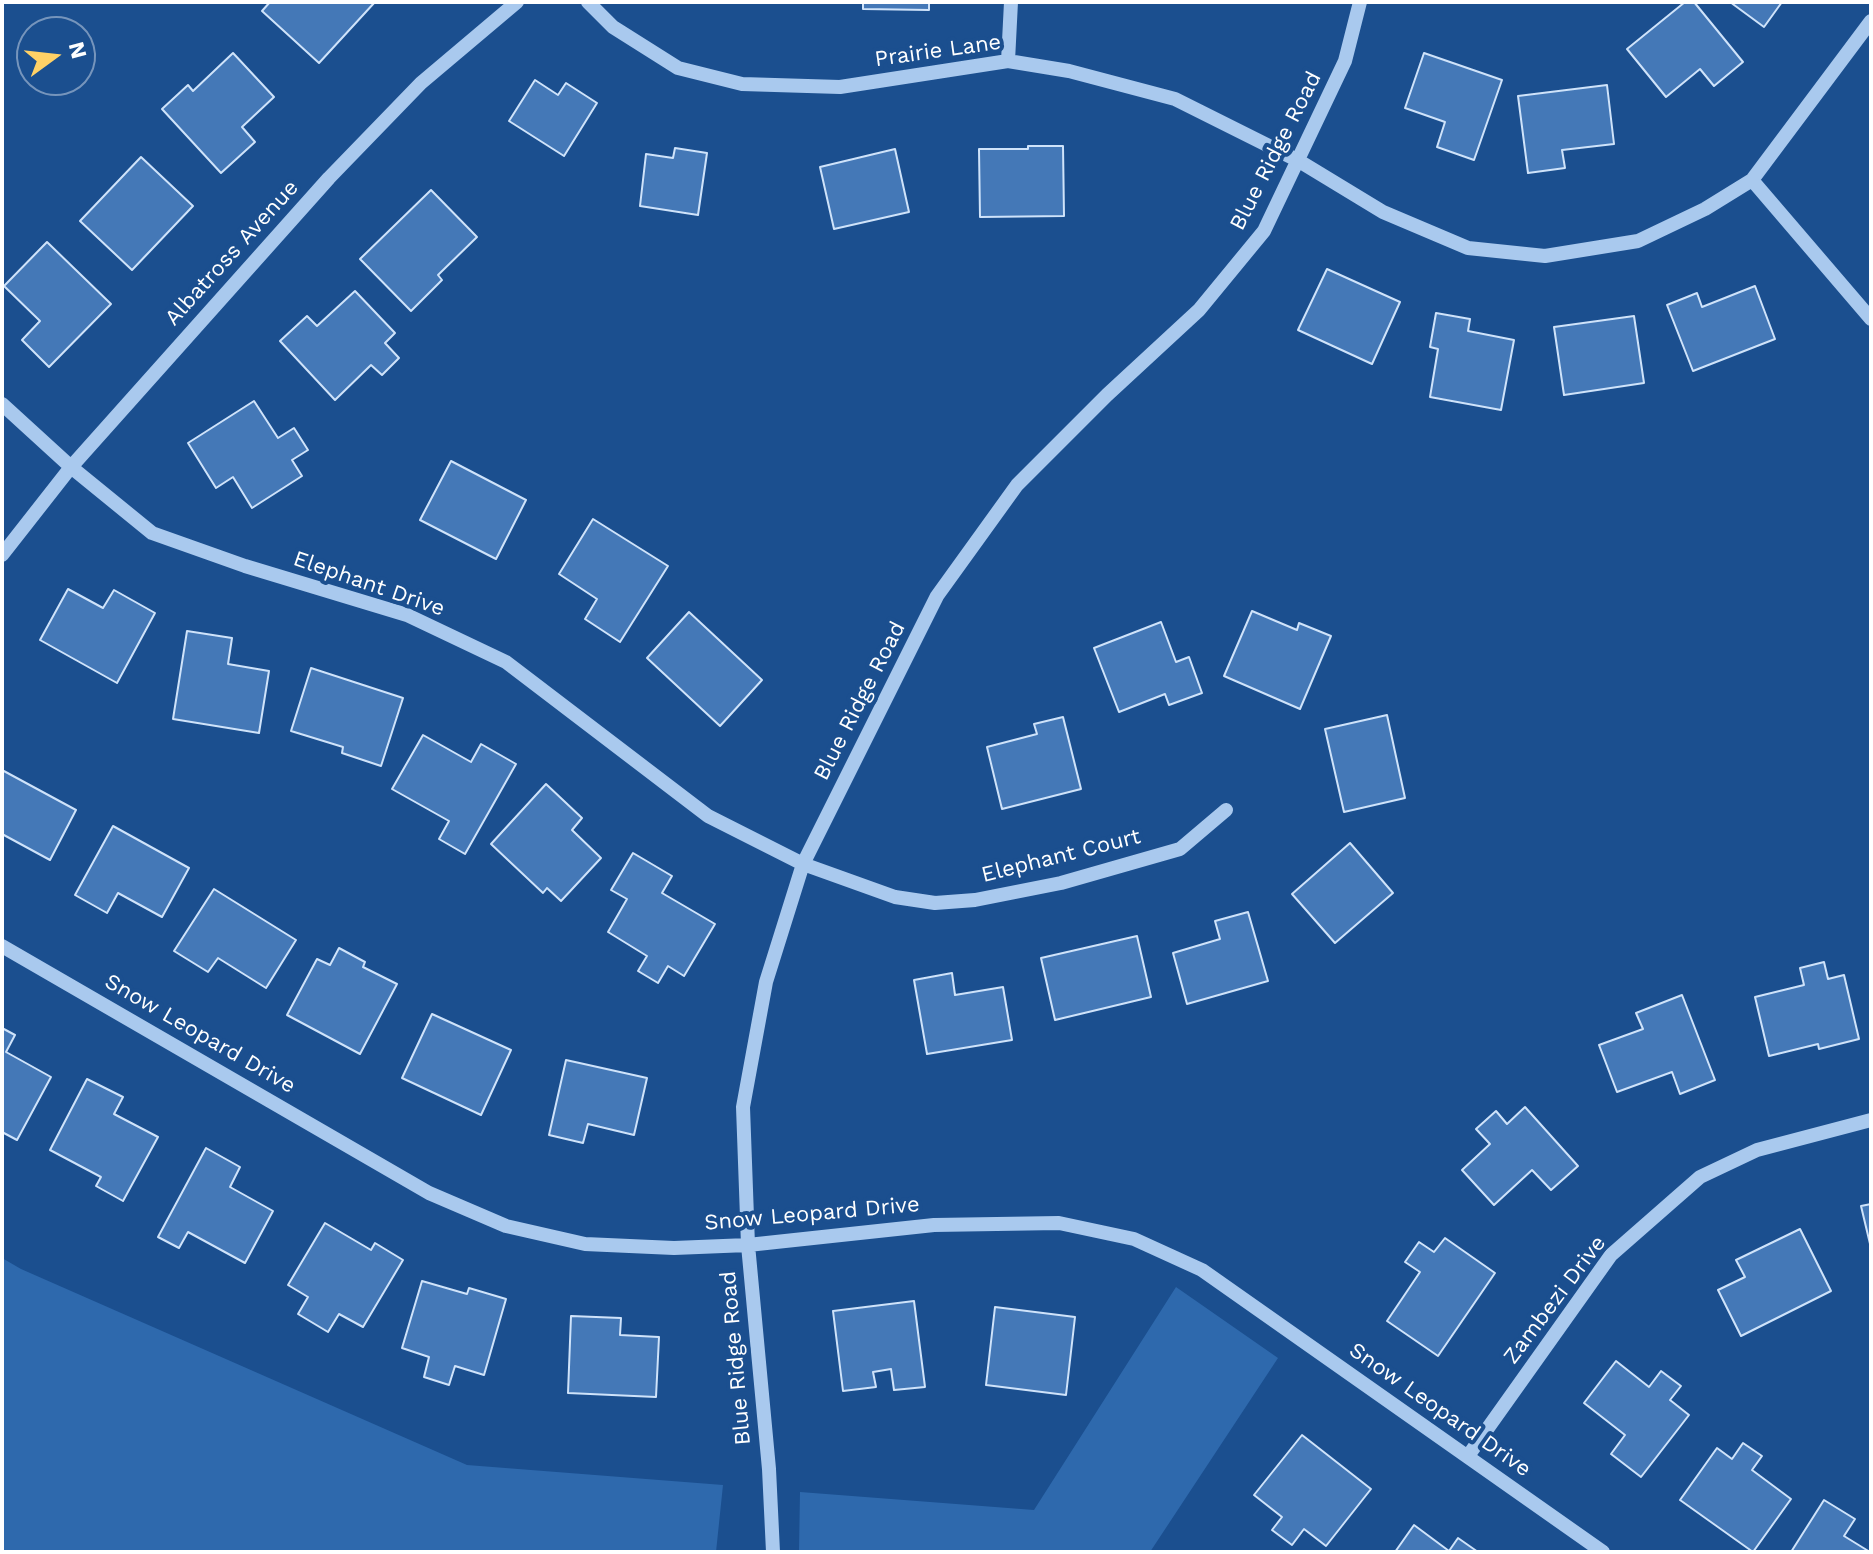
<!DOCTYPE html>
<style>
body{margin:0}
#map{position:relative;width:1873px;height:1554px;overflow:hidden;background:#1b4f8f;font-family:"Work Sans",sans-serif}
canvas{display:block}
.frame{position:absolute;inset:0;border:4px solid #fff;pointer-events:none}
.north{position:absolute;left:16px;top:16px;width:80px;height:80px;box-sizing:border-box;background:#1b4f8f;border:2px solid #7695bc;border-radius:50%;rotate:75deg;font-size:22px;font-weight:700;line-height:32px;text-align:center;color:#fff}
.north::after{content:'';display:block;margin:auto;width:28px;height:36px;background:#ffd166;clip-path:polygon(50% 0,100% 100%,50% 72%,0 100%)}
</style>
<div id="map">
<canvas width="1873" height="1554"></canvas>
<div class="frame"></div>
<div class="north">N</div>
</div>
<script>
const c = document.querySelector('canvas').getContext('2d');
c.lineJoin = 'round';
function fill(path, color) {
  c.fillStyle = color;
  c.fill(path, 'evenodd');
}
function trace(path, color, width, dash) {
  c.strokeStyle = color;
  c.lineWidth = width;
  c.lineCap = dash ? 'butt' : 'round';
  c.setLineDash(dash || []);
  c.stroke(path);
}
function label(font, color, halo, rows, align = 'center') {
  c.font = font + ' "Work Sans",sans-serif';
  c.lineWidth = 8;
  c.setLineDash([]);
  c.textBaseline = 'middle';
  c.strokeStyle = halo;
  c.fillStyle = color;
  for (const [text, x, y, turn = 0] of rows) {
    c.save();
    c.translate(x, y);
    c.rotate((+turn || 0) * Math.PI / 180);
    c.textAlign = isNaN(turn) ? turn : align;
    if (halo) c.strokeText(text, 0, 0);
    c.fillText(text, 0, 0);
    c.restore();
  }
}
const green = new Path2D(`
 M2,1258L21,1269L467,1465L723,1485L716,1552H2Z
 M1176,1287L1278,1358L1150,1552H799L800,1492L1034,1510Z`);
const building = new Path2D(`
 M270,2H375L319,63L262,11Z
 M863,2H929V10L863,9Z
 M1685,2H1694L1743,62L1714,86L1700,69L1666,97L1627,49Z
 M1730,2H1782L1764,27Z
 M233,53L274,97L242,127L255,142L221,173L162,109L188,85L193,91Z
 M1424,53L1502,80L1474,160L1437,147L1445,122L1405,108Z
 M535,80L558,95L566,83L597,103L564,156L509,121Z
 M1607,85L1614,144L1562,150L1565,168L1528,173L1518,96Z
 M1028,146H1063L1064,216L980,217L979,149H1028Z
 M675,148L707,153L698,215L640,206L646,154L673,158Z
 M895,149L909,212L834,229L820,167Z
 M141,157L193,206L132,270L80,221Z
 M431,190L477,237L438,275L442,280L411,311L360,259Z
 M47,242L111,304L49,367L22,340L40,321L4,286Z
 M1327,269L1400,302L1372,364L1298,330Z
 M1755,286L1775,339L1693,371L1667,305L1697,293L1702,307Z
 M355,291L395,333L385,343L399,358L382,375L371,365L335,400L280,341L307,316L317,326Z
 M1436,313L1470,319L1468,331L1514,340L1501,410L1430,397L1438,349L1430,347Z
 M1634,316L1644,383L1564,395L1554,327Z
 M254,401L278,438L294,428L308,450L292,460L302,476L252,508L233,477L216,488L188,443Z
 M451,461L526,500L496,559L420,520Z
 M593,519L668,566L620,642L585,619L597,599L559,574Z
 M68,589L103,608L114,590L155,613L117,683L40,640Z
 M1252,611L1297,630L1299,623L1331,636L1300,709L1224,676Z
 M689,612L762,680L720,726L647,658Z
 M1161,622L1176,662L1189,657L1202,693L1169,705L1165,694L1119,712L1094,648Z
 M187,631L232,638L228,664L269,671L259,733L173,719Z
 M311,668L403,698L381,766L342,753L343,747L291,731Z
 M1387,715L1405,798L1344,812L1325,729Z
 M1063,717L1081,789L1002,809L987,747L1037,734L1034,724Z
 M423,735L471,762L481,744L516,764L465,854L439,839L449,821L392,789Z
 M2,770L76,810L50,860L2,834Z
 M546,784L582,818L572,830L601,858L561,901L547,888L543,893L491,844Z
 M113,826L189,868L162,917L118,893L107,913L75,895Z
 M1350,843L1393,893L1335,943L1292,894Z
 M633,853L672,876L662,893L715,924L684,976L668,966L658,983L638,971L647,956L608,932L627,899L611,890Z
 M214,889L296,940L266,988L218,958L208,972L174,951Z
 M1248,912L1268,981L1187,1004L1173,953L1220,939L1215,921Z
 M1137,936L1151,997L1055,1020L1041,958Z
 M339,948L365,962L363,967L397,984L360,1054L287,1015L317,959L330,965Z
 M1824,962L1828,979L1844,975L1859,1039L1819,1049L1818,1044L1769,1056L1755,997L1804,985L1800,968Z
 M952,973L955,995L1003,987L1012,1040L927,1054L914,980Z
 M1682,995L1715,1080L1680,1094L1672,1072L1617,1092L1599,1045L1643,1029L1636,1013Z
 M432,1014L511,1050L481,1115L402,1078Z
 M2,1028L15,1035L6,1052L51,1077L17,1140L2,1132Z
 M566,1060L647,1078L634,1135L588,1124L583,1143L549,1135Z
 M87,1079L123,1097L114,1114L158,1137L123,1201L96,1186L101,1177L50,1150Z
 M1525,1107L1578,1166L1551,1190L1532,1170L1494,1205L1462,1170L1490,1144L1476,1129L1496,1111L1507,1124Z
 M206,1148L240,1167L230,1187L273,1211L245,1263L188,1232L179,1248L158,1237Z
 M1871,1204V1248L1861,1206Z
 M325,1223L371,1250L375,1243L403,1260L363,1327L339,1314L328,1332L298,1314L308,1297L288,1285Z
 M1800,1229L1831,1291L1741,1336L1718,1290L1745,1277L1736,1260Z
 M1445,1238L1495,1273L1438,1356L1387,1321L1420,1272L1405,1262L1419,1242L1434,1252Z
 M422,1281L467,1294L469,1288L506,1299L484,1375L455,1366L449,1385L424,1377L429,1357L402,1348Z
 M914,1301L925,1387L894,1390L891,1369L873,1372L876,1387L843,1391L833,1311Z
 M995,1307L1075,1317L1066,1395L986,1385Z
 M571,1316L621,1318L620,1335L659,1337L656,1397L568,1393Z
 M1616,1361L1649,1387L1661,1371L1681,1386L1670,1400L1689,1415L1641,1477L1611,1454L1625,1435L1584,1403Z
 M1302,1435L1371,1489L1326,1546L1304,1529L1292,1545L1272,1530L1282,1517L1254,1495Z
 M1743,1443L1762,1456L1752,1470L1791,1499L1753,1552L1680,1500L1717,1448L1732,1459Z
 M1824,1500L1855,1519L1844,1536L1870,1552H1791Z
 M1414,1525L1449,1551L1458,1538L1478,1552H1395Z`);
const minor = new Path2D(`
 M588,2L613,27L678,68L742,84L840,87L1008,61L1069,71L1175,99L1299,161L1383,212L1468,248L1545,256L1638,241L1705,209L1752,180L1871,21
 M1008,61L1011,2
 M1752,180L1871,319
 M2,404L71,467L152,533L245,566L407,615L506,662L708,816L803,864L895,897L935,903L975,900L1061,883L1180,849L1226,810
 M2,555L71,467L329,178L421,83L517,2
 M2,946L429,1193L506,1226L585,1244L674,1248L748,1245L934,1225L1059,1223L1134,1239L1202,1270L1603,1552
 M1468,1456L1611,1255L1700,1177L1757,1150L1871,1120
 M773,1552L769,1469L748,1245L743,1107L766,982L803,864L937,596L1017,485L1107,395L1199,310L1264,231L1345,61L1360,2`);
const streetNames = [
 ["Prairie Lane",938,51,-8],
 ["Blue Ridge Road",1276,151,-63],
 ["Albatross Avenue",232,253,-48],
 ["Elephant Drive",369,584,19],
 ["Blue Ridge Road",860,701,-63],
 ["Elephant Court",1061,856,-14],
 ["Snow Leopard Drive",200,1034,30],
 ["Snow Leopard Drive",812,1214,-5],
 ["Zambezi Drive",1555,1300,-53],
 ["Blue Ridge Road",736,1358,-95],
 ["Snow Leopard Drive",1440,1410,35]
];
fill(green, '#2e69ad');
fill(building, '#4478b7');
trace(building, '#cfe3fa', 2);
trace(minor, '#a9c9ee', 14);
label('22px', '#fff', '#1b4f8f', streetNames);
</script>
